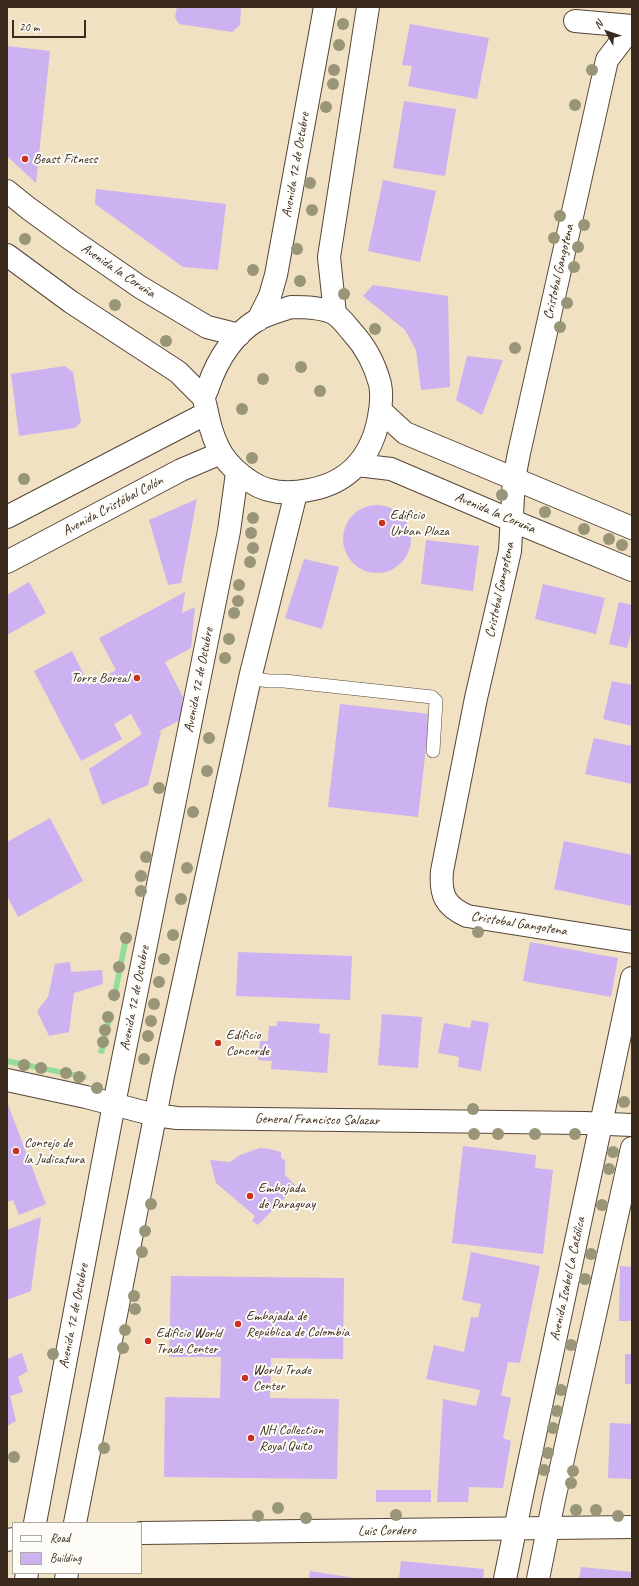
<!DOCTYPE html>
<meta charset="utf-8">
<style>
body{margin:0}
#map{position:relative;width:639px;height:1586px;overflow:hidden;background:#efe1c2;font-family:Caveat,sans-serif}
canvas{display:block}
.frame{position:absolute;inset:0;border:8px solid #3b2a1e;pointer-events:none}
.legend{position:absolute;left:12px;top:1522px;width:130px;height:52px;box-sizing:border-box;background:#fdfcf7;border:1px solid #afa8a0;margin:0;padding:5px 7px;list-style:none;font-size:12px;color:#3b2a1e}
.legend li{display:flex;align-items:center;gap:8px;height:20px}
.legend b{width:20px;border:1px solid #afa8a0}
.north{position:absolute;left:587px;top:12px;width:40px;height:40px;-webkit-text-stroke:3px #fdfcf7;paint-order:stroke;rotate:310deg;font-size:11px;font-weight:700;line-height:16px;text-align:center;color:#3b2a1e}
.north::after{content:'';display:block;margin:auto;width:14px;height:18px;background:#3b2a1e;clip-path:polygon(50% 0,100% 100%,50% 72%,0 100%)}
.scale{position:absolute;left:12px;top:20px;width:74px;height:18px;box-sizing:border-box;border:2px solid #3b2a1e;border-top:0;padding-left:5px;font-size:12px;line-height:14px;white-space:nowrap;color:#3b2a1e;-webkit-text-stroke:3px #fdfcf7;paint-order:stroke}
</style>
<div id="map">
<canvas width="639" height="1586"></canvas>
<div class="frame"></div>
<ul class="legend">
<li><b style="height:5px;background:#fff"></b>Road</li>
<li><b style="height:11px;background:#ccb2f1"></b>Building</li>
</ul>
<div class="north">N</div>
<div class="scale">20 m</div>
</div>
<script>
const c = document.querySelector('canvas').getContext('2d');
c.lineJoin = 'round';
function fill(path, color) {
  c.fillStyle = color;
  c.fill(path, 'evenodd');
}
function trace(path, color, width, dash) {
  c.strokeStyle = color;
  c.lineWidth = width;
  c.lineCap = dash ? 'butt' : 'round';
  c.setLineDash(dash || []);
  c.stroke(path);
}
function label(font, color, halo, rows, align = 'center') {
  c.font = font + ' Caveat,sans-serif';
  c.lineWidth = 4;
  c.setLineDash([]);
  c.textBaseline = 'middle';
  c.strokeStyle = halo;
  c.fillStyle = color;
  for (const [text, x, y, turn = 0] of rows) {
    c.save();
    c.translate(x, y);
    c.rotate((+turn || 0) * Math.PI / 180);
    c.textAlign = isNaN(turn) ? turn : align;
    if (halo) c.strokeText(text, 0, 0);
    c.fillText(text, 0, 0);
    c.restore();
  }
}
const green = new Path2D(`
 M124,932L130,934L116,1002L111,1000Z
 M107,1013L113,1014L104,1054L98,1053Z
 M7,1058L87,1075L86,1080L7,1064Z`);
const building = new Path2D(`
 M177,7H241L240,25L232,32L179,24L175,17Z
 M410,24L489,38L477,99L408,86L412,66L402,65Z
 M7,46L50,51L36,183L7,156Z
 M404,101L456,109L445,176L393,168Z
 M383,180L436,191L420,262L368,251Z
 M96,189L226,204L218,270L183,267L95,204Z
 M373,285L448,296L450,387L421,390L416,350L405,330L363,296Z
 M467,356L503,360L482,415L456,400Z
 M65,366L73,372L81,422L75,428L19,436L11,374Z
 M197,499L181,583L168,585L149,520Z
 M343 539a34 34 0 1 1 68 0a34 34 0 1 1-68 0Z
 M426,540L479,546L473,591L421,584Z
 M304,559L339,567L322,629L285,618Z
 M29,582L46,613L7,635V595Z
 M543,584L605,598L596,634L535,619Z
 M185,592L182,613L195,607L191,648L165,662L183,697L180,720L158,732H161L148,785L102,805L89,769L142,734L131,714L114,724L122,739L81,761L34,671L72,651L89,685L116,670L99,638Z
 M619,602L632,605V630L627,648L609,644Z
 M612,681L632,685V726L603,719Z
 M340,704L430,714L418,817L328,807Z
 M594,738L632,746V784L585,774Z
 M50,818L83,881L18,917L7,896V842Z
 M564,841L632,855L631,906L554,889Z
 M530,942L618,958L611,997L523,981Z
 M238,952L352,956L350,1000L236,996Z
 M70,962L71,972L102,970L103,984L74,993L69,1032L49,1036L37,1011L48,997L55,964Z
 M382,1014L422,1017L418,1068L378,1065Z
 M472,1020L489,1023L481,1071L458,1067L459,1057L438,1053L444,1023L470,1028Z
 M277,1021L320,1024L319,1033L330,1034L327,1073L271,1069L272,1061L258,1060L260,1041H268L269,1026H277Z
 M7,1102L46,1204L19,1215L13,1200L7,1202Z
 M463,1146L536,1155L535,1168L553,1170L543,1254L452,1243Z
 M260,1148L269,1149L281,1152V1158L285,1160V1175L296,1186L258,1225L252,1221L255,1216L216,1183L210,1160L230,1162L240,1155Z
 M41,1217L31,1291L7,1300V1230Z
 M471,1252L540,1266L520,1363L508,1362L501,1395L511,1398L503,1438L511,1441L503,1488L469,1487L468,1502H437L443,1399L476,1406L480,1390L426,1379L434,1345L464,1352L471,1317L478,1318L481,1304L462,1300Z
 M620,1266L632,1267V1321H619Z
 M171,1276L344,1278L343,1359L271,1358L270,1398L339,1399L337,1479L164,1477L165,1397L220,1398L221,1357H169Z
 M22,1353L28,1371L18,1377L23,1392L10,1396L16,1421L7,1426V1359Z
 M625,1354H632V1384H625Z
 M610,1423L632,1424V1479L608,1478Z
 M376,1490H431V1502H376Z
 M401,1561L484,1569L483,1579H399Z
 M581,1567L632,1572V1579H579Z
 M310,1571L354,1578V1579H309Z`);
const lane = new Path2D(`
 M250,678L269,681H284L432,697L436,701L433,751`);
const street = new Path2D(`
 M575,21L632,26
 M632,27L607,60L519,453L514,479L510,551L476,698L442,871C440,895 445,906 467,916L632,942
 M7,1080L86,1097L155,1115L177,1118L585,1123L632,1125
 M141,1533L632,1527
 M7,1540L13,1539`);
const secondary = new Path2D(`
 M7,191L28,208L72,240L140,287L207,327L239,335
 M7,255L71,302L178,372L204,398
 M291,307C304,307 323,307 335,314C341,318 347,326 352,332C365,346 375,365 380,384C382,394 381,407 379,417C372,456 349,483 309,490C290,494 269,494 251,482C225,465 215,448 208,417C207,411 205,404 204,399C204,395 207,391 208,387C217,361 233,335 257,320C267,314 280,311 291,307Z
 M335,314L329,257L368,7
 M258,320L270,296L276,275L325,7
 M380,410L405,433L632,528
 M357,465L391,469L513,521L632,570
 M7,517L207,413
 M7,562L181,470L221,453
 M35,1523L114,1104L229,531L237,473
 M75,1523L163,1076L250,678L296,493
 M26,1579L27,1573
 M66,1579L67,1573
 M505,1579L521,1500L632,978
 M538,1579L553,1504L632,1148`);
const trees = [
 [343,24],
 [339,45],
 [334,70],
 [592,70],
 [333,84],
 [575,105],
 [326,107],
 [310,183],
 [312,210],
 [560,216],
 [584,225],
 [554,238],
 [25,239],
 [578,247],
 [297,249],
 [574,267],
 [253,270],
 [300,281],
 [344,294],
 [567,303],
 [115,305],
 [560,327],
 [375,329],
 [166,341],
 [515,348],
 [301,367],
 [263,379],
 [320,391],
 [242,409],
 [252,458],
 [24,479],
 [502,495],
 [545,512],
 [253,518],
 [584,529],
 [251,533],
 [609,539],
 [622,545],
 [253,548],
 [250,562],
 [239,585],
 [238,601],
 [234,613],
 [229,639],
 [225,658],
 [209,738],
 [207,771],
 [159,788],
 [193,812],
 [146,857],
 [187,868],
 [141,876],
 [141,891],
 [181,899],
 [478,932],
 [173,935],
 [126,938],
 [164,959],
 [119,967],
 [159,982],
 [114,995],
 [154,1004],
 [108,1017],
 [151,1021],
 [105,1030],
 [148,1036],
 [103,1042],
 [144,1059],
 [24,1065],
 [41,1068],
 [66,1073],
 [79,1077],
 [97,1088],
 [624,1102],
 [473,1109],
 [474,1134],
 [498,1134],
 [535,1134],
 [575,1134],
 [613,1152],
 [609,1169],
 [151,1204],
 [602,1205],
 [145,1231],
 [142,1252],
 [591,1254],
 [585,1279],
 [134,1296],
 [135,1309],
 [125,1330],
 [571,1345],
 [123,1348],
 [53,1354],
 [561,1390],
 [557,1411],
 [553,1428],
 [104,1448],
 [548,1453],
 [14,1457],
 [544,1470],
 [573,1471],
 [571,1483],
 [278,1508],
 [576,1510],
 [596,1510],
 [396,1515],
 [258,1516],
 [618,1516],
 [306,1518]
];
const markers = [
 [25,159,4,"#c8321e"],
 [382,523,4,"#c8321e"],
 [137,678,4,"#c8321e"],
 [218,1043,4,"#c8321e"],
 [16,1151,4,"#c8321e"],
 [250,1196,4,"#c8321e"],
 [238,1324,4,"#c8321e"],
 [148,1341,4,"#c8321e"],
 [245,1378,4,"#c8321e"],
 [251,1438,4,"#c8321e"]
];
const poiNames = [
 ["Beast Fitness",33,159],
 ["Edificio",390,515],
 ["Urban Plaza",390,531],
 ["Torre Boreal",129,678,"right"],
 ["Edificio",226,1035],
 ["Concorde",226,1051],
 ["Consejo de",24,1143],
 ["la Judicatura",24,1159],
 ["Embajada",258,1188],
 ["de Paraguay",258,1204],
 ["Embajada de",246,1316],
 ["República de Colombia",246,1332],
 ["Edificio World",156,1333],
 ["Trade Center",156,1349],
 ["World Trade",253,1370],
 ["Center",253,1386],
 ["NH Collection",259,1430],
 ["Royal Quito",259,1446]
];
const streetNames = [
 ["Avenida 12 de Octubre",296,165,-80],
 ["Avenida la Coruña",118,271,34],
 ["Cristobal Gangotena",559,272,-77],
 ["Avenida Cristóbal Colón",113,506,-28],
 ["Avenida la Coruña",495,513,23],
 ["Cristobal Gangotena",500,590,-78],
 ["Avenida 12 de Octubre",199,680,-79],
 ["Cristobal Gangotena",519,924,9],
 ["Avenida 12 de Octubre",135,998,-79],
 ["General Francisco Salazar",317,1120,1],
 ["Avenida Isabel La Católica",568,1279,-78],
 ["Avenida 12 de Octubre",74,1316,-79],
 ["Luis Cordero",387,1531,-1]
];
fill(green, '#94dd98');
fill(building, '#ccb2f1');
trace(lane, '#564537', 14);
trace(street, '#564537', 24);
trace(secondary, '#564537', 24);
trace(lane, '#fff', 13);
trace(street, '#fff', 22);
trace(secondary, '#fff', 22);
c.fillStyle = '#989578';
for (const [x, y] of trees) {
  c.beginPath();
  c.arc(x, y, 6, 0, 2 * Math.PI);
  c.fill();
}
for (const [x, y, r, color] of markers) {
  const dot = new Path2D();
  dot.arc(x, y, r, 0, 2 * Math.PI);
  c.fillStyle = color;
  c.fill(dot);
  trace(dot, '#fdfcf7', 1.5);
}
label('14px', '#3b2a1e', '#fdfcf7', poiNames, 'left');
label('14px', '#3b2a1e', '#fdfcf7', streetNames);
</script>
